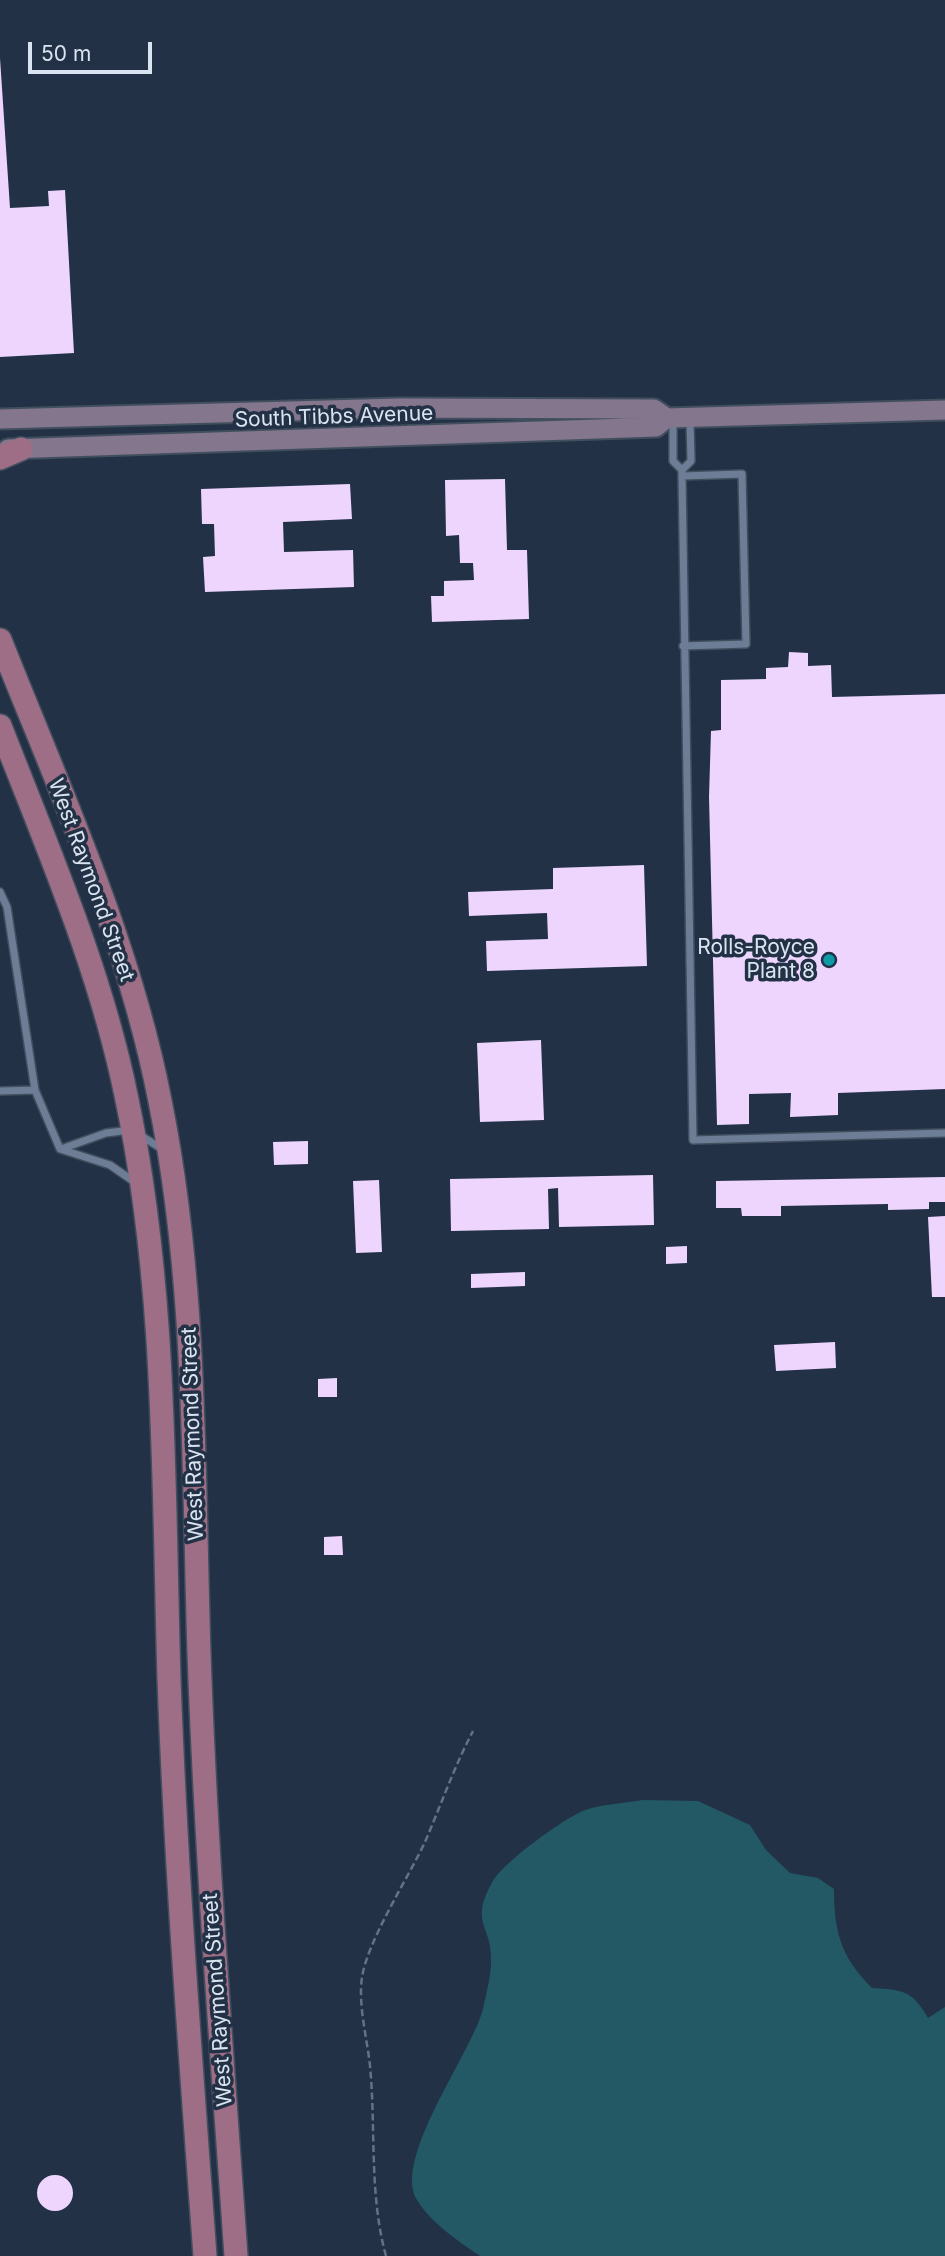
<!DOCTYPE html>
<style>
body{margin:0}
#map{position:relative;width:945px;height:2256px;overflow:hidden;background:#223145;font-family:Inter,sans-serif}
canvas{display:block}
.scale{position:absolute;left:28px;top:42px;width:124px;height:32px;box-sizing:border-box;border:4px solid #dae4f1;border-top:0;padding-left:9px;font-size:21px;line-height:24px;white-space:nowrap;color:#dae4f1;-webkit-text-stroke:5px #223145;paint-order:stroke}
</style>
<div id="map">
<canvas width="945" height="2256"></canvas>
<div class="scale">50 m</div>
</div>
<script>
const c = document.querySelector('canvas').getContext('2d');
c.lineJoin = 'round';
function fill(path, color) {
  c.fillStyle = color;
  c.fill(path, 'evenodd');
}
function trace(path, color, width, dash) {
  c.strokeStyle = color;
  c.lineWidth = width;
  c.lineCap = dash ? 'butt' : 'round';
  c.setLineDash(dash || []);
  c.stroke(path);
}
function label(font, color, halo, rows, align = 'center') {
  c.font = font + ' Inter,sans-serif';
  c.lineWidth = 7;
  c.setLineDash([]);
  c.textBaseline = 'middle';
  c.strokeStyle = halo;
  c.fillStyle = color;
  for (const [text, x, y, turn = 0] of rows) {
    c.save();
    c.translate(x, y);
    c.rotate((+turn || 0) * Math.PI / 180);
    c.textAlign = isNaN(turn) ? turn : align;
    if (halo) c.strokeText(text, 0, 0);
    c.fillText(text, 0, 0);
    c.restore();
  }
}
const water = new Path2D(`
 M643,1800L698,1801L750,1825L766,1850L790,1873L818,1878L834,1889C834,1932 841,1957 872,1988C903,1990 912,1990 928,2018L945,2007V2256H480C457,2240 432,2224 417,2200C392,2159 471,2054 483,2009C486,1994 491,1976 491,1962C493,1925 468,1924 493,1881C504,1862 564,1818 585,1810C603,1804 625,1803 643,1800Z`);
const building = new Path2D(`
 M0,58L10,208L49,206L48,191L65,190L74,353L0,357Z
 M505,479L507,550H527L529,619L432,622L431,596H444V581L474,580L473,563H460L459,535L446,536L445,480Z
 M350,484L352,519L283,522L284,552L353,550L354,587L205,592L203,557L215,556L214,524H202L201,489Z
 M789,652L808,653V666L831,665L832,697L945,694V1089L838,1093V1115L790,1117L791,1093L749,1094V1124L717,1125L709,797L711,731L721,730V680L766,679V668L788,667Z
 M644,865L647,966L487,971L486,941L548,939L547,913L469,916L468,892L553,889V868Z
 M541,1040L544,1120L480,1122L477,1043Z
 M308,1141V1164L274,1165L273,1142Z
 M653,1175L654,1225L559,1227L558,1188L548,1189L549,1229L451,1231L450,1179Z
 M945,1177V1202H929V1209L888,1210V1204L781,1206V1216H742L741,1208H716V1181Z
 M379,1180L382,1252L356,1253L353,1181Z
 M945,1216V1297H932L928,1217Z
 M687,1246V1263L666,1264V1247Z
 M525,1272V1286L471,1288V1274Z
 M835,1342L836,1368L776,1371L774,1345Z
 M337,1378V1397H318V1379Z
 M342,1536L343,1555H324V1537Z
 M37 2193a18 18 0 1 1 36 0a18 18 0 1 1-36 0Z`);
const path = new Path2D(`
 M386,2256C369,2195 376,2129 370,2066C367,2037 358,2006 362,1977C368,1940 408,1878 425,1842C441,1805 454,1767 473,1731`);
const lane = new Path2D(`
 M673,419V461L682,470
 M690,420L691,461L682,470V476L693,1140L945,1133
 M682,476L742,474L746,644L683,646
 M0,892L7,907L35,1090L60,1149L110,1165L136,1183
 M0,1091L35,1090
 M140,1135L162,1149
 M61,1149L106,1133L130,1130`);
const secondary = new Path2D(`
 M0,419L399,408L654,409L667,418L945,410
 M8,449L656,427L667,418`);
const primary = new Path2D(`
 M0,458L21,449
 M0,640C60,791 129,941 160,1101C197,1283 193,1468 199,1653C206,1854 222,2055 236,2256
 M0,726C47,847 100,968 126,1095C167,1288 163,1483 169,1679C176,1871 191,2064 205,2256`);
const markers = [
 [829,960,7,"#0f9aa8"]
];
const streetNames = [
 ["South Tibbs Avenue",334,417,-2],
 ["West Raymond Street",91,880,70],
 ["West Raymond Street",193,1434,-92],
 ["West Raymond Street",218,2000,-94]
];
const poiNames = [
 ["Rolls-Royce",815,948],
 ["Plant 8",815,972]
];
fill(water, '#235865');
fill(building, '#edd5fd');
trace(lane, '#414e5e', 10);
trace(secondary, '#414e5e', 23);
trace(primary, '#414e5e', 26);
trace(path, '#647283', 2.5, [7, 3.5]);
trace(lane, '#6c7d95', 7);
trace(secondary, '#84768d', 19);
trace(primary, '#9d6e85', 23);
for (const [x, y, r, color] of markers) {
  const dot = new Path2D();
  dot.arc(x, y, r, 0, 2 * Math.PI);
  c.fillStyle = color;
  c.fill(dot);
  trace(dot, '#223145', 2.5);
}
label('21px', '#dae4f1', '#223145', streetNames);
label('21px', '#dae4f1', '#223145', poiNames, 'right');
</script>
